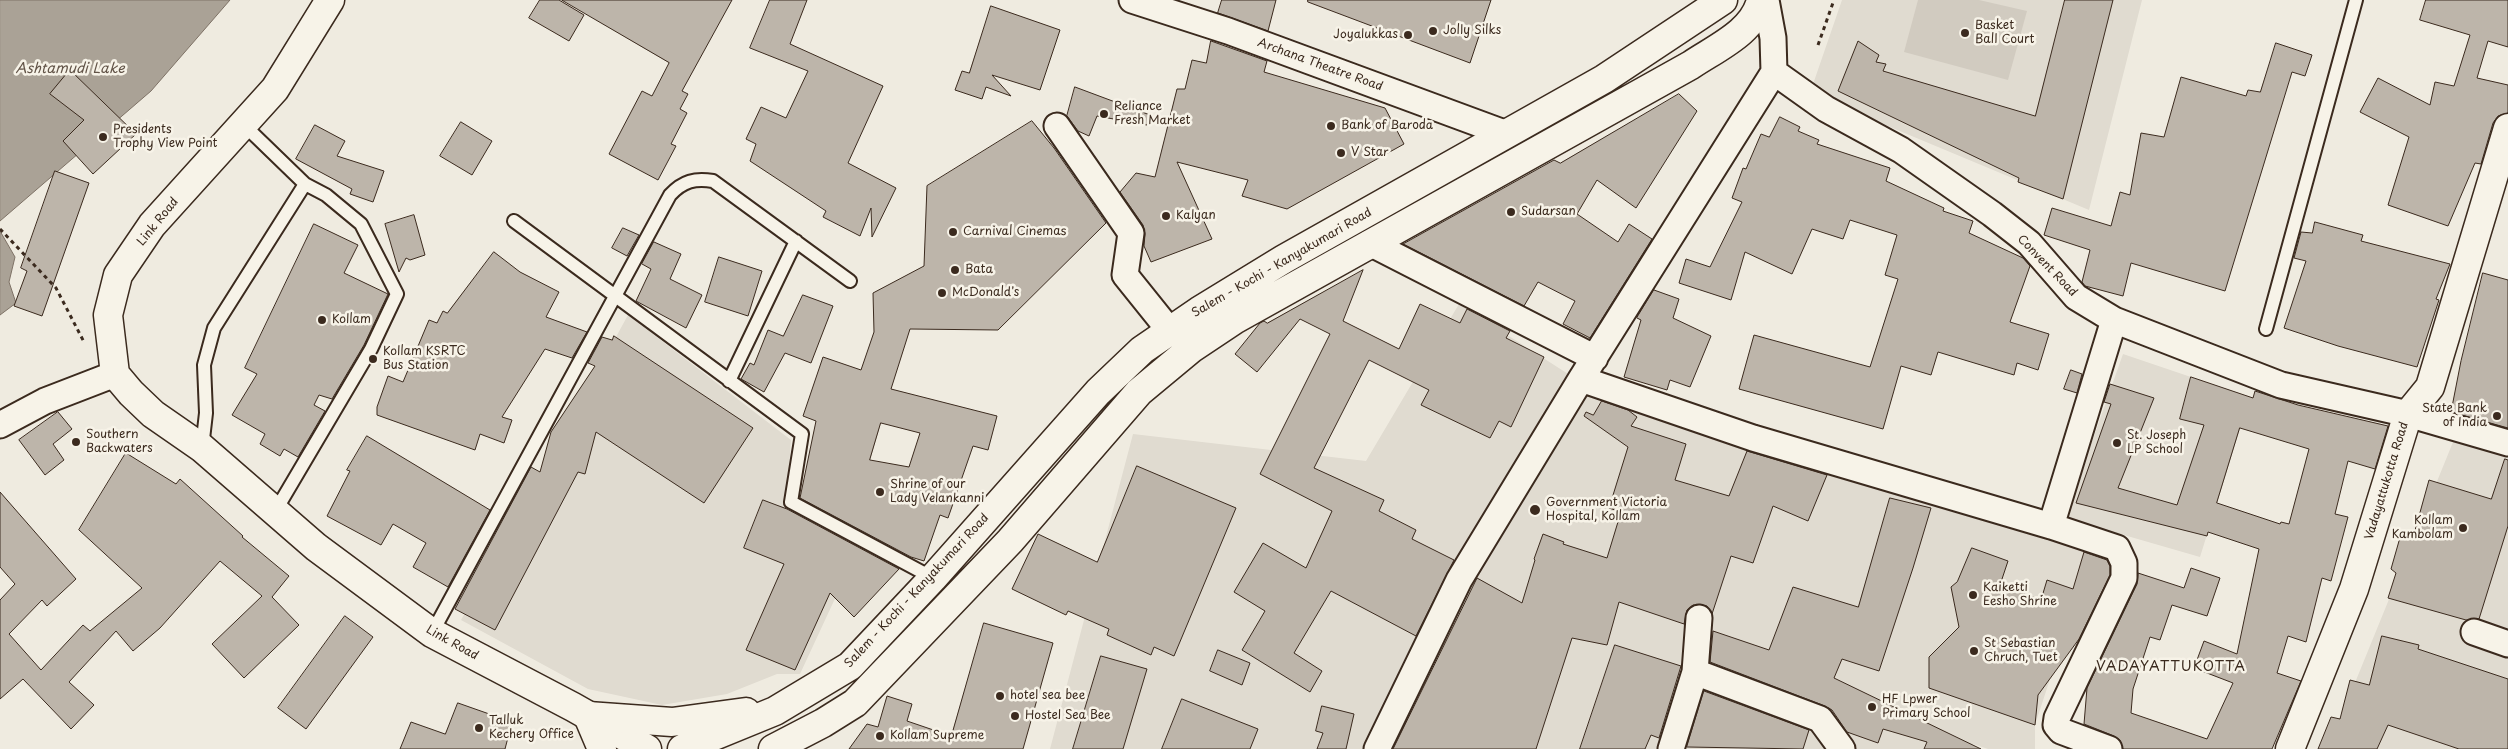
<!DOCTYPE html>
<style>
body{margin:0}
canvas{display:block;background:#efebe0}
</style>
<canvas width="2508" height="749"></canvas>
<script>
const c = document.querySelector('canvas').getContext('2d');
c.lineJoin = 'round';
function fill(path, color) {
  c.fillStyle = color;
  c.fill(path, 'evenodd');
}
function trace(path, color, width, dash) {
  c.strokeStyle = color;
  c.lineWidth = width;
  c.lineCap = dash ? 'butt' : 'round';
  c.setLineDash(dash || []);
  c.stroke(path);
}
function label(font, color, halo, rows, align = 'center') {
  c.font = font + ' "Playpen Sans",sans-serif';
  c.lineWidth = 5;
  c.setLineDash([]);
  c.textBaseline = 'middle';
  c.strokeStyle = halo;
  c.fillStyle = color;
  for (const [text, x, y, turn = 0] of rows) {
    c.save();
    c.translate(x, y);
    c.rotate((+turn || 0) * Math.PI / 180);
    c.textAlign = isNaN(turn) ? turn : align;
    if (halo) c.strokeText(text, 0, 0);
    c.fillText(text, 0, 0);
    c.restore();
  }
}
const built = new Path2D(`
 M1842,0H2142L2089,210L1835,104L1811,90Z
 M1459,304L1590,388L2104,558L2051,676L2035,725V749H1988L1973,744L1970,749H1050L1133,434L1366,461Z
 M2508,307V749H2328Z
 M628,315L791,440L786,511L858,549L800,674H777L727,694L662,705L588,689L461,620Z
 M2123,354L2250,397L2200,557L2065,518Z`);
const green = new Path2D(`
 M1918,0H1979L2027,11L2008,80L1904,52Z`);
const water = new Path2D(`
 M0,0H230L151,91L0,221Z
 M0,231L15,257L9,282L16,303L0,315Z`);
const building = new Path2D(`
 M540,0H559L584,15L569,41L529,18Z
 M562,0H732L682,91L688,94L680,109L687,113L671,144L676,146L658,180L609,154L642,91L652,96L669,63Z
 M770,0H807L790,44L883,86L848,163L896,188L872,237L871,208L860,236L823,217L826,211L750,161L756,144L746,139L761,107L786,118L808,71L750,48Z
 M1222,0H1276L1268,31L1218,13Z
 M1308,0H1491L1470,63L1308,2Z
 M2065,0H2113L2063,199L2018,182L2019,178L1838,91L1858,41L1879,55L1876,62L1886,64L1883,71L2035,116Z
 M2426,0H2508V47L2488,41L2477,78L2508,85V113L2498,116L2493,123L2481,164L2475,163L2448,226L2388,205L2409,137L2360,112L2378,78L2430,105L2435,82L2454,86L2470,35L2420,20Z
 M991,6L1060,30L1040,90L992,75L1011,96L986,87L982,99L955,90L962,71L969,73Z
 M1211,41L1267,61L1264,72L1385,108L1404,144L1287,209L1242,196L1248,180L1177,162L1212,239L1151,262L1144,246L1145,234L1143,225L1120,192L1136,173L1155,177L1177,89H1185L1192,60L1206,63Z
 M2276,43L2312,55L2305,76L2292,72L2225,291L2131,263L2123,296L2085,286L2082,282L2090,250L2044,235L2052,208L2111,226L2120,192L2130,195L2141,133L2164,137L2181,77L2246,96L2248,90L2260,92Z
 M70,70L136,134L93,174L63,141L84,120L50,94Z
 M1075,87L1150,115L1147,125L1097,116L1089,136L1078,131L1067,116Z
 M1679,94L1697,111L1636,208L1597,180L1577,214L1618,242L1629,224L1652,239L1590,338L1563,324L1575,301L1538,282L1524,306L1403,244L1554,160L1560,163Z
 M1780,117L1800,127L1798,131L1819,140L1817,144L1890,168L1886,181L1944,208L1943,211L1973,221L1969,233L2023,258L2030,266L2010,322L2049,334L2038,370L2017,363L2014,375L1938,352L1931,375L1901,366L1883,429L1739,389L1754,335L1870,367L1898,279L1885,275L1897,235L1850,220L1843,239L1812,229L1792,274L1745,252L1731,300L1679,283L1686,259L1710,267L1742,202L1732,198L1743,168L1746,169L1761,134L1769,137Z
 M1032,121L1054,148L1106,223L998,330L910,329L891,389L997,416L988,450L973,446L948,518L940,515L924,561L911,557L800,498L816,421L803,416L823,357L861,370L874,332L873,293L924,266L927,186ZM881,423L920,433L909,467L870,460Z
 M461,122L492,141L472,175L440,156Z
 M315,125L345,141L337,156L384,171L373,202L350,194L352,189L296,159Z
 M55,171L89,183L42,316L14,306L27,271L21,268Z
 M414,215L425,255L410,260L406,258L399,272L385,224Z
 M2315,222L2363,235L2361,241L2450,264L2436,299L2439,300L2417,367L2338,346L2284,328L2306,261L2294,258L2301,232L2312,233Z
 M314,224L358,245L344,273L388,294L364,345L332,399L319,395L314,405L325,411L298,457L284,449L280,456L260,444L265,434L232,415L257,374L245,368Z
 M623,228L639,235L627,256L612,248Z
 M654,242L681,254L670,279L702,295L686,328L636,301L651,269L642,264Z
 M494,252L520,272L559,292L546,317L587,332L572,358L545,349L502,417L512,420L504,443L480,434L475,450L377,415V407L388,376L403,382L429,320L437,323L443,311L447,313Z
 M719,257L762,271L748,316L705,302Z
 M1363,270L1343,321L1399,349L1420,304L1460,323L1467,309L1510,331L1506,338L1544,357L1511,427L1499,421L1490,438L1421,405L1429,390L1369,360L1314,468L1384,500L1379,511L1416,530L1412,539L1454,560L1416,636L1331,591L1294,653L1322,671L1310,692L1242,650L1265,611L1234,592L1263,543L1306,568L1332,511L1260,474L1330,334L1300,319L1257,372L1235,354L1260,323L1264,321L1267,323Z
 M2483,273L2508,280V428L2451,412L2461,361Z
 M1654,290L1679,299L1673,318L1711,336L1690,387L1670,380L1667,390L1624,377L1641,320L1637,318Z
 M803,295L833,306L811,363L785,353L764,392L741,379L750,363L754,365L768,330L783,336Z
 M614,336L753,428L704,503L596,432L585,474L578,472L495,630L455,609L531,467L540,472L551,432L595,366L588,363L602,337L612,340Z
 M2071,370L2082,374L2077,393L2064,389Z
 M2191,377L2253,398L2255,391L2298,405L2388,426L2375,469L2348,461L2335,514L2348,517L2331,581L2322,578L2306,642L2288,636L2277,673L2301,681L2272,749H2123L2120,740L2114,736L2084,724L2087,688L2137,584L2138,573L2184,588L2191,568L2220,578L2207,616L2172,605L2160,640L2150,637L2133,689L2131,713L2207,739L2233,683L2194,668L2204,641L2237,654L2259,549L2208,532L2207,536L2076,503L2111,404L2104,402L2110,384L2154,398L2118,488L2177,505L2204,425L2180,419ZM2240,428L2309,449L2289,524L2281,522L2280,524L2217,503Z
 M1602,401L1628,410L1637,417L1631,426L1686,444L1675,480L1729,496L1747,451L1827,475L1808,521L1773,506L1753,563L1731,556L1712,614L1707,606L1693,605L1687,610L1684,624L1619,602L1607,645L1572,638L1536,749H1393L1477,578L1522,603L1535,560L1534,559L1543,534L1564,542L1563,544L1607,558L1621,512L1609,508L1628,447L1584,416L1586,412L1593,415Z
 M58,412L72,429L53,444L64,460L45,475L19,440Z
 M367,436L490,510L448,587L413,567L426,543L393,524L381,545L327,516L350,471L347,470Z
 M126,453L176,484L180,479L243,536L242,537L289,576L272,597L299,625L244,678L212,644L262,596L220,561L160,628L133,651L116,631L69,682L94,705L71,729L23,679L0,699V600L15,584L0,567V492L76,579L47,606L42,600L9,634L41,670L83,625L90,631L142,588L79,530Z
 M2505,459L2508,460V526L2479,619L2466,620L2388,598L2396,573L2391,569L2401,534H2414L2429,480L2491,499Z
 M1137,466L1236,508L1174,656L1154,647L1151,655L1107,635L1109,629L1068,611L1066,615L1012,589L1038,534L1097,562Z
 M1890,498L1931,508L1913,568L1879,671L1842,659L1834,678L1981,749H1924L1927,742L1883,729L1878,743L1847,732L1832,710L1825,706L1710,662L1713,631L1769,650L1793,587L1858,607Z
 M763,500L787,509L899,569L854,617L830,593L795,670L746,650L784,564L744,548Z
 M1972,548L2008,561L2000,585L2041,600L2047,580L2073,589L2084,552L2107,560L2110,566V575L2079,639L2038,695L2035,725L1929,688V657L1959,627L1951,587L1957,582Z
 M345,616L373,637L306,729L278,708Z
 M984,623L1053,643L1023,749H849L867,724L878,727L887,696L912,704L907,721L951,736Z
 M2382,636L2419,645L2418,649L2508,679V749H2459L2388,725L2377,749H2318L2331,717L2340,719L2350,680L2369,685Z
 M1615,645L1681,666L1659,738L1651,735L1645,749H1580Z
 M1218,650L1250,663L1242,685L1210,671Z
 M1101,656L1147,669L1123,749H1073Z
 M1704,691L1809,730L1803,749L1687,747Z
 M1182,699L1258,729L1250,749H1162Z
 M458,703L512,722L505,749H400L411,722L445,734Z
 M1322,706L1354,714L1346,749H1317L1323,733L1316,731Z`);
const path = new Path2D(`
 M1818,45L1834,0
 M0,229L56,288L84,342`);
const service = new Path2D(`
 M243,124L305,184L326,195L361,224L397,294L371,349L276,510
 M514,221L802,434L791,502L933,578
 M2266,329L2356,0
 M729,381L796,241
 M202,448L206,413L204,365L214,328L305,184
 M432,633L670,195C683,181 695,178 713,181L850,281`);
const minor = new Path2D(`
 M1132,0L1228,31L1507,134
 M1774,72L1826,109L1901,150L1992,214L2029,243L2076,297L2114,320L2281,385L2408,414L2508,443
 M1057,126L1131,233L1125,275L1170,331
 M1370,243L1595,358
 M1581,379L1753,438L2051,526L2117,548L2124,563V578L2057,718L2056,725L2061,731L2109,749
 M0,425L45,401L115,374
 M2051,526L2114,320
 M1699,618L1695,672L1820,719L1842,749
 M2474,632L2508,644
 M1377,749L1459,580L1581,379L1774,72L1773,38L1766,0
 M1671,749L1695,672`);
const tertiary = new Path2D(`
 M2290,749L2354,589L2408,414L2430,387L2508,128`);
const secondary = new Path2D(`
 M330,0L275,89L152,225L118,275L108,315L115,374L131,393L153,414L202,448L316,547L432,633L573,707L647,749`);
const primary = new Path2D(`
 M602,749L588,716L672,722L746,712
 M682,749L775,711L850,666L933,578L1098,392L1142,350L1199,311L1284,259L1604,79L1723,0
 M773,749L823,723L855,703L1010,541L1139,392L1192,348L1234,320L1691,65C1716,48 1754,32 1761,0`);
const markers = [
 [1433,31,5,"#3b2a1e"],
 [1965,33,5,"#3b2a1e"],
 [1408,35,5,"#3b2a1e"],
 [1104,114,5,"#3b2a1e"],
 [1331,126,5,"#3b2a1e"],
 [103,137,5,"#3b2a1e"],
 [1341,153,5,"#3b2a1e"],
 [1511,212,5,"#3b2a1e"],
 [1166,216,5,"#3b2a1e"],
 [953,232,5,"#3b2a1e"],
 [955,270,5,"#3b2a1e"],
 [942,293,5,"#3b2a1e"],
 [322,320,5,"#3b2a1e"],
 [373,359,5,"#3b2a1e"],
 [2497,416,5,"#3b2a1e"],
 [76,442,5,"#3b2a1e"],
 [2117,443,5,"#3b2a1e"],
 [880,492,5,"#3b2a1e"],
 [1535,510,6,"#3b2a1e"],
 [2463,528,5,"#3b2a1e"],
 [1973,595,5,"#3b2a1e"],
 [1974,651,5,"#3b2a1e"],
 [1000,696,5,"#3b2a1e"],
 [1872,707,5,"#3b2a1e"],
 [1015,716,5,"#3b2a1e"],
 [479,728,5,"#3b2a1e"],
 [880,736,5,"#3b2a1e"]
];
const poiNames = [
 ["Basket",1975,26],
 ["Ball Court",1975,40],
 ["Jolly Silks",1443,31],
 ["Joyalukkas",1398,35,"right"],
 ["Reliance",1114,107],
 ["Fresh Market",1114,121],
 ["Bank of Baroda",1341,126],
 ["Presidents",113,130],
 ["Trophy View Point",113,144],
 ["V Star",1351,153],
 ["Sudarsan",1521,212],
 ["Kalyan",1176,216],
 ["Carnival Cinemas",963,232],
 ["Bata",965,270],
 ["McDonald's",952,293],
 ["Kollam",332,320],
 ["Kollam KSRTC",383,352],
 ["Bus Station",383,366],
 ["State Bank",2487,409,"right"],
 ["of India",2487,423,"right"],
 ["Southern",86,435],
 ["Backwaters",86,449],
 ["St. Joseph",2127,436],
 ["LP School",2127,450],
 ["Shrine of our",890,485],
 ["Lady Velankanni",890,499],
 ["Government Victoria",1546,503],
 ["Hospital, Kollam",1546,517],
 ["Kollam",2453,521,"right"],
 ["Kambolam",2453,535,"right"],
 ["Kaiketti",1983,588],
 ["Eesho Shrine",1983,602],
 ["St Sebastian",1984,644],
 ["Chruch, Tuet",1984,658],
 ["hotel sea bee",1010,696],
 ["HF Lpwer",1882,700],
 ["Primary School",1882,714],
 ["Hostel Sea Bee",1025,716],
 ["Talluk",489,721],
 ["Kechery Office",489,735],
 ["Kollam Supreme",890,736]
];
const streetNames = [
 ["Archana Theatre Road",1320,65,20],
 ["Link Road",158,222,-51],
 ["Salem - Kochi - Kanyakumari Road",1282,263,-30],
 ["Convent Road",2047,266,46],
 ["Vadayattukotta Road",2387,481,-73],
 ["Salem - Kochi - Kanyakumari Road",917,591,-47],
 ["Link Road",452,643,29]
];
const waterNames = [
 ["Ashtamudi Lake",70,69]
];
const neighbourhoodNames = [
 ["VADAYATTUKOTTA",2171,667]
];
fill(built, '#e0dbd0');
fill(green, '#d1cbc0');
fill(water, '#aaa296');
trace(water, '#7e7266', 1);
fill(building, '#bdb5aa');
trace(building, '#3b2a1e', 1);
trace(service, '#3b2a1e', 16);
trace(minor, '#3b2a1e', 29);
trace(tertiary, '#3b2a1e', 31);
trace(secondary, '#3b2a1e', 31);
trace(primary, '#3b2a1e', 31);
trace(path, '#3b2a1e', 3, [4, 4]);
trace(service, '#f7f3e8', 12);
trace(minor, '#f7f3e8', 25);
trace(tertiary, '#f7f3e8', 28);
trace(secondary, '#f7f3e8', 28);
trace(primary, '#f7f3e8', 28);
for (const [x, y, r, color] of markers) {
  const dot = new Path2D();
  dot.arc(x, y, r, 0, 2 * Math.PI);
  c.fillStyle = color;
  c.fill(dot);
  trace(dot, '#f7f3e8', 2);
}
label('12px', '#3b2a1e', '#f7f3e8', poiNames, 'left');
label('12px', '#3b2a1e', '#f7f3e8', streetNames);
label('italic 14px', '#625448', '#f7f3e8', waterNames);
c.letterSpacing = '1px';
label('14px', '#3b2a1e', '#f7f3e8', neighbourhoodNames);
c.letterSpacing = '0px';
</script>
